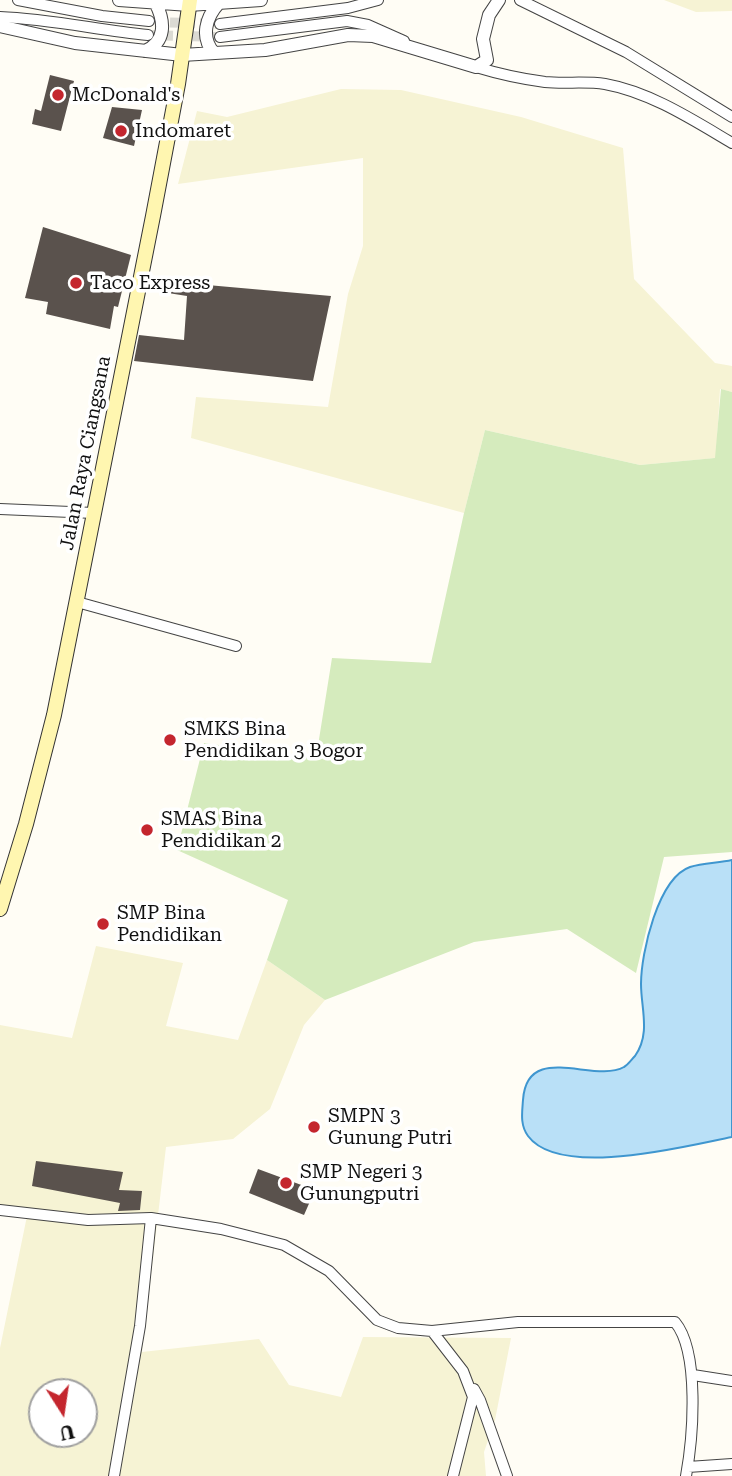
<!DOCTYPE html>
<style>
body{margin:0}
#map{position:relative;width:732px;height:1476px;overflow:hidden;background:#fffdf5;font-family:"Roboto Serif",serif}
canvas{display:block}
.north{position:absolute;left:28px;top:1378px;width:70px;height:70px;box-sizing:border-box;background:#fff;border:2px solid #a0a0a0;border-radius:50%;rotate:168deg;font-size:19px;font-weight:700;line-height:28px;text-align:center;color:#111}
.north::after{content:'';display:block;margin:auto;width:24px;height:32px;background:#c4262e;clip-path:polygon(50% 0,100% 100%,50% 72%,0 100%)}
</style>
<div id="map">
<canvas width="732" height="1476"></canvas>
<div class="north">U</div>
</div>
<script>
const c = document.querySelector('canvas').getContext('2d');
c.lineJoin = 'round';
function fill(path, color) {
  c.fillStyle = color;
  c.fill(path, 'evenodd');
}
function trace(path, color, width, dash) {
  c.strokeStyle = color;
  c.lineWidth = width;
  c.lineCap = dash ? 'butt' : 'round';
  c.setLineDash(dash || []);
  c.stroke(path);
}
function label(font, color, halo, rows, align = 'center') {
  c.font = font + ' "Roboto Serif",serif';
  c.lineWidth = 7;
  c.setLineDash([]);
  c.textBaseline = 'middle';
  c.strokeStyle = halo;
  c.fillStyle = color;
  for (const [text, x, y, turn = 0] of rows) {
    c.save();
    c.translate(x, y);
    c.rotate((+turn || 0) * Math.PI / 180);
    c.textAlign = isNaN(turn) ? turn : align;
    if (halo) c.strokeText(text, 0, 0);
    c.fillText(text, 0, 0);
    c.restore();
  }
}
const farmland = new Path2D(`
 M664,0H732V11L696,12Z
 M341,89L401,90L521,117L623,148L634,279L715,363L732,366V392L720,389L716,458L640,465L485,430L464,513L191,438L196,397L328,407L348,294L363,246V158L178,184L197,111L227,117Z
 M96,946L183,963L166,1026L238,1040L267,960L325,1000L304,1025L270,1109L233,1139L166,1147L142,1352L259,1339L289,1385L341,1397L363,1337L511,1338L495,1420L484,1452L486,1476H0V1348L27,1216L0,1213V1025L72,1038ZM42,1392H84V1434H42Z`);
const green = new Path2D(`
 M721,389L732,392V852L664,857L636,973L567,929L474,942L325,1000L267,960L288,900L177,850L204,743L316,758L332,658L431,663L464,513L485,430L640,465L715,458Z`);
const water = new Path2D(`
 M732,860V1137C686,1146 560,1179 528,1136C520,1125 522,1113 523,1100C527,1041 594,1084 624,1067C628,1065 632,1059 635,1056C651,1033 641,1009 641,984C641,953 658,878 690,867C703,863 719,863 732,860Z`);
const building = new Path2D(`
 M50,75L74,81L61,131L32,124L35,109L41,111Z
 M112,107L142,110L134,146L103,138Z
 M43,227L131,255L118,307L114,306L110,329L46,314L48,302L25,298Z
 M151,280L331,296L313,381L134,361L139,335L184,340L187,296L149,290Z
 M36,1161L123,1172L119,1190L142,1191L140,1210L118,1211L120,1203L32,1186Z
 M258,1169L315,1190L304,1215L249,1193Z`);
const minorTunnel = new Path2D(`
 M155,22L216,24
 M148,35L220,37`);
const minor = new Path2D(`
 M18,0L102,16L149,21
 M520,0L626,52L732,117
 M0,17C50,19 98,30 148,35
 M220,24L348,8L378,0
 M220,37L347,21L368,25L404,41
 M476,67C499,74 522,79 545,82C565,84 585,81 605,84C650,92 693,120 732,143
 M0,509L94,513
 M77,602L236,646
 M0,1210L88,1220L151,1218L221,1229L284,1245L329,1271L377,1320L398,1328L432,1331L518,1322H675C700,1352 693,1438 686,1476
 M432,1331L463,1371L473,1397L453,1476
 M693,1375L732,1381
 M474,1389L480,1400L507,1476
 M688,1467L732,1464
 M114,1476L140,1326L151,1218`);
const tertiary = new Path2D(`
 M119,0L189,5L261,0
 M0,26L75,43L182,55L265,50L348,35L373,36L476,67L487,60L483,39L489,15L499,0
 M145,51C166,42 165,22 156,4
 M214,53C200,37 206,17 219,3`);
const secondary = new Path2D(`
 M0,909L26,824L54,715L153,216L178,84L190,0`);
const markers = [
 [58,95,7,"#c4262e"],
 [121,131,7,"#c4262e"],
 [76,283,7,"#c4262e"],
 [170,740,7,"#c4262e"],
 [147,830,7,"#c4262e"],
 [103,924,7,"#c4262e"],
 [314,1127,7,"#c4262e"],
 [286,1183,7,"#c4262e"]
];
const poiNames = [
 ["McDonald's",72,95],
 ["Indomaret",135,131],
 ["Taco Express",90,283],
 ["SMKS Bina",184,729],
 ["Pendidikan 3 Bogor",184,751],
 ["SMAS Bina",161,819],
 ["Pendidikan 2",161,841],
 ["SMP Bina",117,913],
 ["Pendidikan",117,935],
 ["SMPN 3",328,1116],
 ["Gunung Putri",328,1138],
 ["SMP Negeri 3",300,1172],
 ["Gunungputri",300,1194]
];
const streetNames = [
 ["Jalan Raya Ciangsana",86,453,-79]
];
fill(farmland, '#f6f3d4');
fill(green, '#d5ebbd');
fill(water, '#b9e0f7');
trace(water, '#3f96cf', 2);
fill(building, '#5a524d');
trace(minorTunnel, '#dbdad3', 10, [10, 5]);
trace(minor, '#444', 12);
trace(tertiary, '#444', 14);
trace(secondary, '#333', 16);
trace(minor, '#fff', 10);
trace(tertiary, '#fff', 12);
trace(secondary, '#fff6b0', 14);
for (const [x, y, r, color] of markers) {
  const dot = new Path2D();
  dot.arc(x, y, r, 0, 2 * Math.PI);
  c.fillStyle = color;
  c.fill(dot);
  trace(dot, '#fff', 2.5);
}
label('19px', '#111', '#fff', poiNames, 'left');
label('19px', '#111', '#fff', streetNames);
</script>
